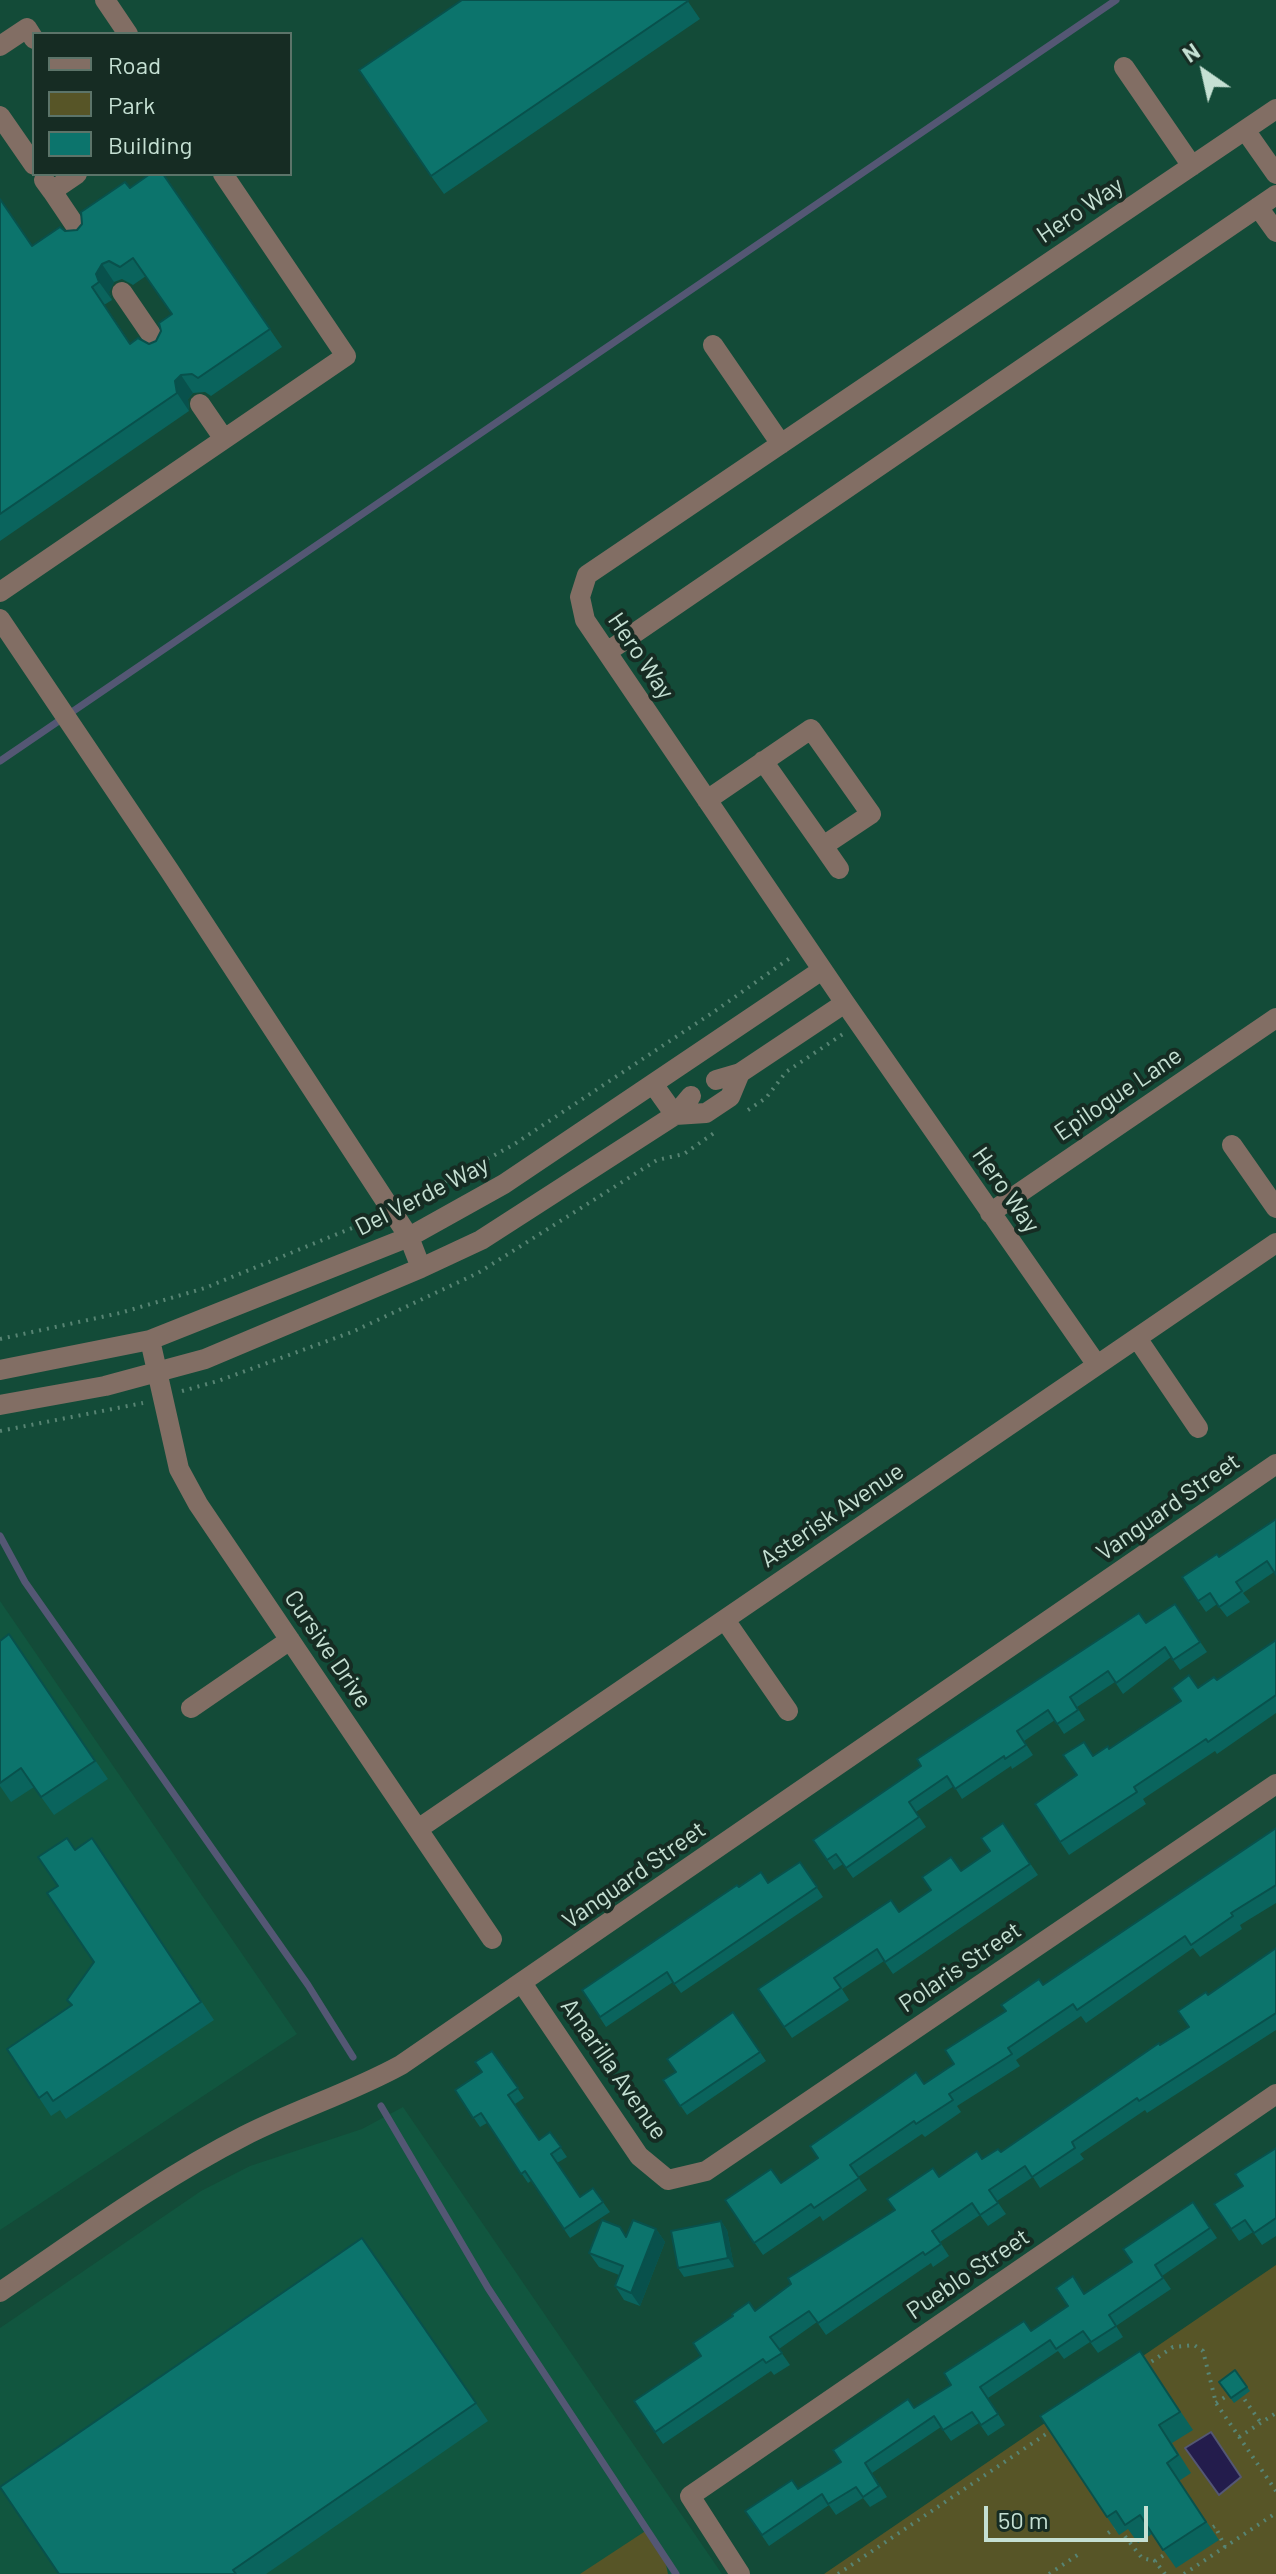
<!DOCTYPE html>
<style>
body{margin:0}
#map{position:relative;width:1276px;height:2574px;overflow:hidden;background:#134b38;font-family:Barlow,sans-serif}
canvas{display:block}
.legend{position:absolute;left:32px;top:32px;width:260px;height:144px;box-sizing:border-box;background:#162c23;border:2px solid #5c7469;margin:0;padding:10px 14px;list-style:none;font-size:24px;color:#c5e0d3}
.legend li{display:flex;align-items:center;gap:16px;height:40px}
.legend b{width:40px;border:2px solid #5c7469}
.north{position:absolute;left:1164px;top:32px;width:80px;height:80px;-webkit-text-stroke:6px #162c23;paint-order:stroke;rotate:326deg;font-size:22px;font-weight:700;line-height:32px;text-align:center;color:#c5e0d3}
.north::after{content:'';display:block;margin:auto;width:28px;height:36px;background:#c5e0d3;clip-path:polygon(50% 0,100% 100%,50% 72%,0 100%)}
.scale{position:absolute;left:984px;top:2506px;width:164px;height:36px;box-sizing:border-box;border:4px solid #c5e0d3;border-top:0;padding-left:10px;font-size:24px;line-height:28px;white-space:nowrap;color:#c5e0d3;-webkit-text-stroke:6px #162c23;paint-order:stroke}
</style>
<div id="map">
<canvas width="1276" height="2574"></canvas>
<ul class="legend">
<li><b style="height:10px;background:#826e64"></b>Road</li>
<li><b style="height:22px;background:#575527"></b>Park</li>
<li><b style="height:22px;background:#0c746c"></b>Building</li>
</ul>
<div class="north">N</div>
<div class="scale">50 m</div>
</div>
<script>
const c = document.querySelector('canvas').getContext('2d');
c.lineJoin = 'round';
function fill(path, color) {
  c.fillStyle = color;
  c.fill(path, 'evenodd');
}
function trace(path, color, width, dash) {
  c.strokeStyle = color;
  c.lineWidth = width;
  c.lineCap = dash ? 'butt' : 'round';
  c.setLineDash(dash || []);
  c.stroke(path);
}
function label(font, color, halo, rows, align = 'center') {
  c.font = font + ' Barlow,sans-serif';
  c.lineWidth = 8;
  c.setLineDash([]);
  c.textBaseline = 'middle';
  c.strokeStyle = halo;
  c.fillStyle = color;
  for (const [text, x, y, turn = 0] of rows) {
    c.save();
    c.translate(x, y);
    c.rotate((+turn || 0) * Math.PI / 180);
    c.textAlign = isNaN(turn) ? turn : align;
    if (halo) c.strokeText(text, 0, 0);
    c.fillText(text, 0, 0);
    c.restore();
  }
}
const built = new Path2D(`
 M0,1601L297,2034L0,2230Z
 M403,2107L722,2574H0V2328L201,2191L250,2166L362,2129Z`);
const green = new Path2D(`
 M1276,2265V2574H824Z
 M647,2530L664,2556L668,2574H580Z`);
const water = new Path2D(`
 M1211,2432L1241,2477L1219,2495L1185,2448Z`);
const stream = new Path2D(`
 M0,761L1116,0
 M0,1536L25,1582L308,1985L353,2057
 M381,2106L488,2288L676,2574`);
const path = new Path2D(`
 M748,1110L766,1098L786,1072L843,1034
 M410,1201L513,1145L715,1011L790,958
 M0,1339L120,1313L205,1288L374,1219
 M182,1391L218,1381L352,1332L478,1273L657,1160L684,1154L714,1133
 M0,1431L143,1403
 M1145,2366L1173,2347L1194,2345L1203,2351L1216,2403L1276,2491
 M1240,2393L1261,2423
 M1216,2403L1231,2393
 M1239,2437L1276,2413
 M1120,2530L1142,2558L1155,2561
 M1206,2531L1215,2526L1225,2547
 M1108,2533L1118,2526
 M838,2574L1052,2430
 M1049,2574L1079,2554
 M1165,2574L1155,2561L1167,2553
 M1184,2574L1276,2513`);
const minor = new Path2D(`
 M105,0L128,34
 M0,46L27,28L34,39
 M1124,67L1192,166
 M0,116L34,165
 M1245,130L1276,174
 M44,180L52,191L77,174
 M52,191L83,237
 M1258,207L1276,232
 M122,292L161,349
 M713,345L781,444
 M200,404L224,439
 M0,592L346,356L223,174
 M0,619L169,870L409,1237L421,1268
 M607,652L1276,195
 M707,800L811,729L871,814L823,846L763,761
 M823,846L839,869
 M716,1080L740,1073L845,1003
 M653,1084L675,1115
 M675,1115L706,1113L730,1097L740,1073
 M1232,1145L1276,1208
 M990,1213L1276,1018
 M1137,1338L1198,1428
 M150,1340L179,1469L198,1504L492,1939
 M1097,1365L845,1003L585,620L580,597L587,575L1276,109
 M0,1370L150,1340L409,1237L504,1184L822,970
 M0,1405L105,1386L205,1359L421,1268L481,1240L675,1115L691,1096
 M725,1620L788,1711
 M191,1708L290,1640
 M418,1829L1276,1243
 M522,1983L639,2156L668,2180L706,2171L1276,1784
 M0,2292C80,2238 158,2180 244,2136C295,2110 350,2093 401,2065L1276,1464
 M740,2574L690,2496L1276,2094`);
const wall = new Path2D(`
 M687,0L700,19L444,194L431,176Z
 M163,174L282,347L211,396L205,392L193,393L188,399L189,411L0,541V199L32,246L65,231L77,230L130,188ZM146,276L172,314L156,341L149,344L130,343L104,305L112,300L109,292L114,282L122,279L133,285Z
 M1276,1519L1274,1572L1243,1593L1250,1602L1227,1617L1217,1604L1206,1612L1182,1577L1219,1557Z
 M1175,1604L1207,1652L1180,1670L1171,1657L1123,1694L1115,1682L1077,1707L1085,1720L1064,1734L1055,1720L1024,1741L1033,1755L1012,1769L1011,1766L962,1799L954,1786L916,1812L926,1827L853,1878L843,1864L834,1870L813,1840Z
 M9,1634L108,1779L54,1815L34,1787L11,1802L0,1786V1641Z
 M1276,1640V1713L1217,1754L1215,1751L1143,1799L1146,1804L1069,1855L1035,1804L1077,1775L1093,1756L1109,1749L1181,1701L1198,1688L1217,1680Z
 M1003,1823L1038,1875L893,1974L884,1961L842,1989L849,2000L792,2038L758,1989L899,1912L990,1851Z
 M1276,1828V1903L1240,1925L1242,1929L1200,1957L1193,1948L1086,2023L1081,2016L1016,2060L1020,2066L957,2106L961,2112L925,2137L922,2134L858,2177L867,2190L823,2221L820,2216L763,2255L725,2200L781,2183L954,2064L1006,2011Z
 M92,1838L214,2020L66,2119L60,2110L51,2116L7,2049L71,2005L67,2000L94,1962L58,1886L75,1850Z
 M800,1862L823,1897L681,1993L673,1982L606,2027L582,1990L739,1887L768,1883Z
 M1276,1948V2030L1147,2113L1145,2110L1080,2154L1084,2159L1040,2188L1033,2177L997,2201L1006,2214L988,2226L980,2215L940,2242L949,2256L933,2267L931,2263L826,2335L817,2322L779,2349L790,2365L774,2375L771,2371L663,2444L634,2401L701,2356L755,2311L939,2177L1001,2152L1189,2027L1208,1995Z
 M733,2012L766,2061L687,2115L663,2080L676,2072Z
 M492,2051L524,2098L515,2104L539,2140L550,2132L567,2157L557,2163L580,2197L593,2188L610,2212L570,2238L531,2181L528,2183L487,2123L480,2127L455,2090L482,2072Z
 M1276,2148V2236L1262,2245L1253,2232L1239,2241L1214,2204L1243,2186Z
 M1193,2202L1217,2238L1162,2276L1171,2289L1116,2326L1123,2337L1098,2353L1090,2342L1064,2359L1058,2351L988,2398L1005,2425L988,2436L979,2423L951,2441L941,2427L872,2473L887,2497L870,2507L863,2498L836,2515L829,2505L769,2546L745,2511L798,2489L841,2462L914,2408L951,2385L1068,2306L1132,2262Z
 M721,2221L727,2230L734,2267L684,2277L678,2268Z
 M656,2229L665,2242L640,2306L624,2300L615,2286L619,2275L599,2267L589,2253L626,2237Z
 M362,2238L488,2421L266,2574H59Z
 M1140,2351L1193,2430L1172,2443L1191,2473L1179,2481L1219,2540L1176,2568L1152,2534L1138,2543L1128,2529L1119,2535L1107,2517Z
 M1219,2382L1247,2387L1250,2391L1234,2403Z`);
const shadedWall = new Path2D(`
 M102,264L114,282L109,292L112,300L99,282L96,274Z
 M181,375L193,393L188,399L189,411L177,393L175,381Z
 M721,2221L727,2230L734,2267L728,2258Z
 M656,2229L665,2242L640,2306L631,2293Z`);
const building = new Path2D(`
 M462,0H687L688,1L431,176L359,70Z
 M150,174H163L270,329L198,378L192,374L181,375L175,381L177,393L0,514V199L32,246L60,227L65,231L77,230L82,224L81,212L125,182L130,188ZM133,258L172,314L159,323L161,331L156,341L149,344L138,338L130,344L92,287L99,282L96,274L102,264L109,261L120,267Z
 M1276,1519V1575L1267,1561L1236,1582L1242,1591L1219,1607L1210,1593L1198,1601L1182,1577L1217,1554L1219,1557Z
 M1175,1604L1200,1642L1173,1660L1165,1647L1116,1683L1108,1671L1070,1697L1078,1710L1057,1724L1048,1710L1017,1731L1026,1745L1005,1759L1004,1756L955,1789L947,1776L909,1802L919,1817L846,1868L836,1854L827,1860L813,1840L921,1766L917,1759L1139,1613L1146,1623Z
 M9,1634L95,1761L41,1797L21,1768L0,1783V1641Z
 M1276,1640V1695L1208,1742L1206,1739L1134,1787L1137,1792L1060,1842L1035,1804L1077,1775L1063,1755L1084,1742L1093,1756L1108,1746L1109,1749L1181,1701L1172,1688L1189,1675L1198,1688L1214,1677L1217,1680Z
 M1003,1823L1030,1864L885,1962L877,1949L834,1978L841,1988L784,2027L758,1989L891,1900L899,1912L931,1890L922,1877L951,1857L961,1871L990,1851L981,1838Z
 M1276,1828V1885L1231,1913L1233,1916L1191,1945L1185,1936L1077,2010L1073,2004L1008,2048L1012,2054L949,2094L953,2100L916,2124L914,2121L850,2165L859,2178L814,2208L811,2204L754,2243L725,2200L771,2169L781,2183L818,2158L810,2146L892,2089L916,2072L924,2084L954,2064L945,2050L1006,2011L1001,2005L1039,1979L1043,1985Z
 M67,1838L75,1850L92,1838L201,2002L53,2101L47,2092L39,2098L7,2049L72,2005L67,2000L94,1962L47,1893L58,1886L38,1857Z
 M800,1862L817,1887L674,1984L667,1972L600,2017L582,1990L737,1885L739,1887L761,1872L768,1883Z
 M1276,1948V2013L1139,2101L1137,2098L1072,2142L1075,2148L1032,2177L1025,2166L989,2190L998,2203L980,2215L972,2203L932,2231L941,2244L925,2255L923,2252L818,2323L809,2311L770,2337L782,2353L766,2363L763,2359L655,2432L634,2401L701,2356L693,2343L733,2316L732,2314L749,2302L755,2311L791,2284L788,2278L895,2210L887,2199L933,2168L939,2177L977,2151L982,2159L998,2149L1001,2152L1159,2043L1160,2045L1189,2027L1178,2011L1206,1992L1208,1995Z
 M733,2012L760,2052L680,2106L663,2080L676,2072L667,2059Z
 M492,2051L518,2088L508,2095L539,2140L550,2132L561,2147L551,2154L580,2197L593,2188L603,2202L564,2229L525,2171L521,2174L481,2113L473,2118L455,2090L482,2072L475,2062Z
 M1276,2148V2218L1254,2233L1245,2220L1231,2229L1214,2204L1243,2186L1235,2174Z
 M1193,2202L1210,2228L1155,2265L1163,2278L1109,2315L1116,2326L1091,2342L1083,2331L1056,2349L1050,2340L980,2387L998,2414L981,2425L972,2412L943,2430L934,2416L865,2463L879,2486L863,2497L856,2487L828,2504L822,2494L762,2535L745,2511L792,2480L798,2489L841,2462L833,2450L908,2399L914,2408L951,2385L944,2373L1024,2321L1031,2331L1068,2306L1056,2288L1073,2276L1084,2294L1132,2262L1123,2249Z
 M602,2220L620,2227L626,2237L633,2220L656,2229L631,2293L615,2286L623,2266L589,2253Z
 M721,2221L728,2258L678,2268L671,2231Z
 M362,2238L476,2403L233,2570L236,2574H59L0,2487Z
 M1140,2351L1180,2412L1159,2425L1178,2455L1167,2463L1206,2522L1163,2550L1140,2515L1125,2525L1116,2511L1107,2517L1040,2416Z
 M1235,2370L1247,2387L1231,2398L1219,2382Z`);
const streetNames = [
 ["Hero Way",1080,210,-34],
 ["Hero Way",641,656,56],
 ["Epilogue Lane",1118,1094,-34],
 ["Hero Way",1006,1190,55],
 ["Del Verde Way",422,1196,-27],
 ["Vanguard Street",1168,1507,-35],
 ["Asterisk Avenue",832,1515,-34],
 ["Cursive Drive",328,1649,56],
 ["Vanguard Street",634,1875,-35],
 ["Polaris Street",960,1967,-34],
 ["Amarilla Avenue",614,2069,55],
 ["Pueblo Street",968,2274,-34]
];
fill(built, '#11563f');
fill(green, '#575527');
fill(water, '#231c4c');
trace(water, '#545774', 2);
trace(stream, '#545774', 7);
trace(path, '#578473', 4, [2, 6]);
trace(minor, '#826e64', 20);
fill(wall, '#0a645d');
fill(shadedWall, '#08514c');
fill(building, '#0c746c');
trace(building, '#08514c', 2);
label('24px', '#c5e0d3', '#162c23', streetNames);
</script>
